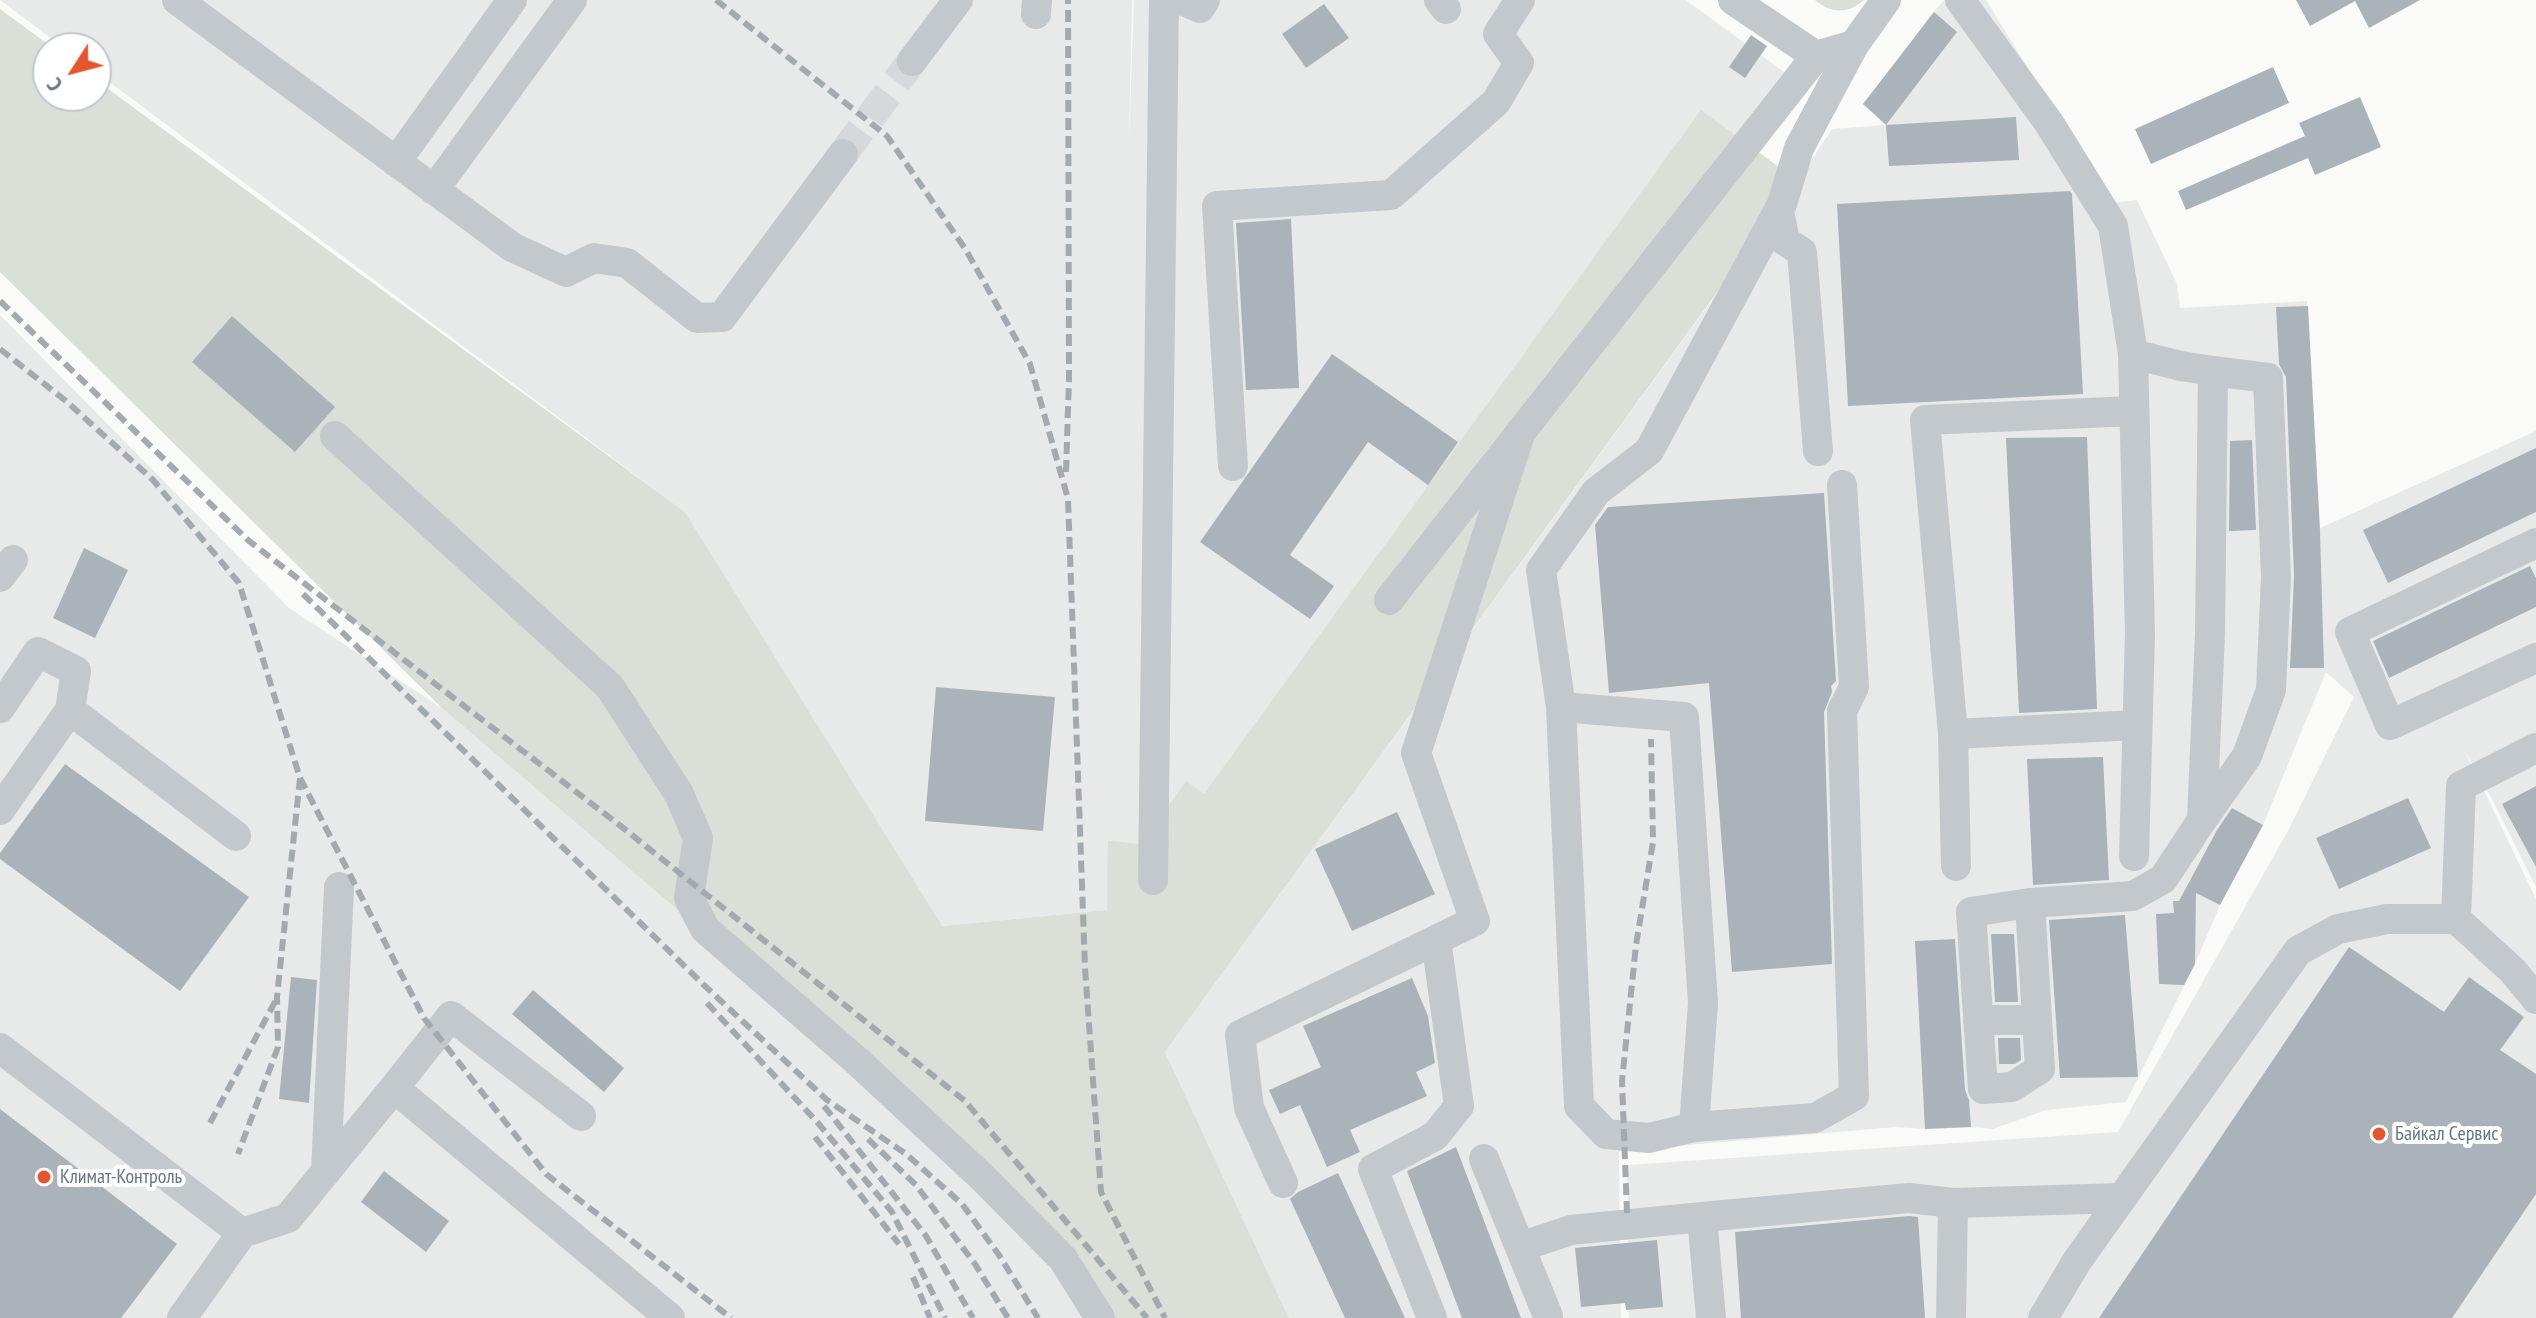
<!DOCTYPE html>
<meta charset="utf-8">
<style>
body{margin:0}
#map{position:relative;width:2536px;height:1318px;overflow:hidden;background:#fafaf8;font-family:"PT Sans Narrow",sans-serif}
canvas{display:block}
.north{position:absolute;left:32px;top:32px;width:80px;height:80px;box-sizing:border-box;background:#fff;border:2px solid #c1c8cd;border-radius:50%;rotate:234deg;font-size:22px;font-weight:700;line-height:32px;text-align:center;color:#657683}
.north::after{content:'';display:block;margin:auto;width:28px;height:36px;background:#e4572e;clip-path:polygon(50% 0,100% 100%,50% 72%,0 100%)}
</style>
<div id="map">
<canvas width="2536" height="1318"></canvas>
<div class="north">С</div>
</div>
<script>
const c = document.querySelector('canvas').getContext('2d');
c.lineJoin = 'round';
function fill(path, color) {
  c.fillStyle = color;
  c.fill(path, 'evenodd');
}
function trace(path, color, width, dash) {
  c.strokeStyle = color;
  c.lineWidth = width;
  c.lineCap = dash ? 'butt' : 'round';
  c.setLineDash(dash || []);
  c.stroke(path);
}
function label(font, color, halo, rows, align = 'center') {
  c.font = font + ' "PT Sans Narrow",sans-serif';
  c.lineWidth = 8;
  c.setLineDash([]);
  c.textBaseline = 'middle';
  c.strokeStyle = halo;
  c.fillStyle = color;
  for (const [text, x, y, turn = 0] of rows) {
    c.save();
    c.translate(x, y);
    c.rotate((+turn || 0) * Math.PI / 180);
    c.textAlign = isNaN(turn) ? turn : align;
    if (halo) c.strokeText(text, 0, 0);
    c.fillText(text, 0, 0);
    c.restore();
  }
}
const built = new Path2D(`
 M0,0H1132L1129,142L1134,0H1686L1784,72L1735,135L1701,111L1204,795L1107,910L941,926L685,512L96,72V48H64Z
 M1944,0H1986L2111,203L2137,200L2177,284L2180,308L2307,301L2320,528L2536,431V887L2492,799L2464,749L2536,899V1318H1629L1627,1165L2118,1132L2289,829L2354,697L2326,672L2263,825L2220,905L2195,964L2126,1102L2046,1110L1993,1129L1971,1127L1925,1129L1895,1127L1619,1151L1621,1318H1289L1165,1052L1782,204L1832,129L1886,125L1946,47L1923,24Z
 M0,315L289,608L442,708L849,1057L1111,1318H0Z`);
const green = new Path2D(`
 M1815,0H1864C1848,14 1831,14 1815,0Z
 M0,9L53,48H48V96H96V80L685,512L942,926L1107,910L1108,841L1141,844L1186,781L1204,794L1701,110L1798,181L1165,1052L1289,1318H1111L849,1057L442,708L0,272Z`);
const building = new Path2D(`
 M2296,0H2420L2369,28L2355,1L2310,26Z
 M1324,4L1349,38L1306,68L1282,34Z
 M1934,12L1957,32L1886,125L1863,104Z
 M1751,35L1767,46L1745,78L1729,67Z
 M2273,67L2289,103L2151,164L2135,129Z
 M2360,97L2381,147L2315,175L2308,158L2186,210L2178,191L2305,136L2299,123Z
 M2016,117L2019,160L1889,166L1886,125Z
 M2070,191L2072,194L2083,394L1848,406L1837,204Z
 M1291,219L1299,388L1246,390L1236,223Z
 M2308,306L2320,531L2324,668H2290L2294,576L2286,377L2279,364L2276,307Z
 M232,316L335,407L295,452L192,362Z
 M1332,354L1458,442L1428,485L1368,442L1290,555L1334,586L1310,619L1200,542Z
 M2087,437L2097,709L2019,713L2006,438Z
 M2252,440L2256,530L2229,531L2230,441Z
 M2536,448V512L2388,583L2363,530Z
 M1824,493L1836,681L1831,686L1832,692L1824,712L1832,964L1732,972L1709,683L1609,693L1595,525L1608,507Z
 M84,548L128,570L95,638L53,618Z
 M2530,566L2536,578V607L2389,678L2373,641Z
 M936,687L1055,697L1043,831L925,821Z
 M2103,757L2109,880L2033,885L2027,759Z
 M65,764L249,897L180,991L0,859V853Z
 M2536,786V867L2502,804Z
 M2408,798L2431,848L2339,889L2316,838Z
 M2232,808L2263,825L2220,905L2196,893L2195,964L2184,985L2159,984L2156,914L2174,913L2173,901H2179L2217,830Z
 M1397,812L1435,894L1352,931L1315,849Z
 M2125,915L2138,1077L2060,1078L2049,920Z
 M1991,934H2014L2018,1002H1995Z
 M1955,939L1965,1090L1969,1100L1971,1127L1925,1129L1915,941Z
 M2349,947L2444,1012L2469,977L2524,1017L2500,1050L2536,1074V1194L2452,1318H2099Z
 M291,977L317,980L309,1103L279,1099Z
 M1412,978L1428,1016L1435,1063L1416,1072L1427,1096L1350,1130L1360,1152L1327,1167L1300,1105L1280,1114L1269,1090L1321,1067L1303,1026Z
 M533,990L624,1068L604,1092L512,1014Z
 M1998,1038H2020L2021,1060L2015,1064H1999Z
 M0,1109L177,1244L121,1318H0Z
 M1456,1147L1521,1318H1462L1407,1171Z
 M384,1171L449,1221L426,1252L361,1202Z
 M1338,1173L1405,1318H1345L1290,1199L1298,1192Z
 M1909,1216L1918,1217L1925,1318H1741L1735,1232Z
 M1657,1240L1663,1307L1626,1310L1625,1303L1581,1307L1575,1248Z`);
const minorTunnel = new Path2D(`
 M843,154L912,61`);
const minor = new Path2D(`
 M177,0L512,247L566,272L594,258L627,263L697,318L722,317L843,154
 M1181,0L1200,8L1205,0
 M1439,0L1446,9
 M1733,0L1816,56L1854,45L1886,0
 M1960,0L2049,123L2113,226L2133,354L2181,366L2213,371L2210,634L2202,820L2163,879L2133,896L2030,903L1971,912L1983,1089L2012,1087L2040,1069L2030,903
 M1036,14L1037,0
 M912,61L958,0
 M396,162L512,0
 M434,190L572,0
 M1779,211L1785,241L1802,252L1818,451
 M2133,354L2140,633L2134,856
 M335,436L610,687L679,794L698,838L689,898L705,929L857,1061L983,1178L1063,1259L1100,1318
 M1233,466L1217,206L1391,195L1496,102L1519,63L1498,34L1520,0
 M2536,543L2350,632L2390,725L2536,658
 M0,577L13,560
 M1389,600L1816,56
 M1561,707L1579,1106L1606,1134L1649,1138L1694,1127L1703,1003L1684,717L1561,707L1541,570L1596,492L1649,451L1782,204L1799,148L1854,45
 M0,708L38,652L76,671L70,710
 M1953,734L2137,725
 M2536,748L2461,786L2456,919L2513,971L2536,999
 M0,810L70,710L236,836
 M2202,820L2247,756L2271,690L2276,577L2268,378L2213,371
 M1956,866L1953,734L1925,420L2134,411
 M1153,880L1164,0
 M1978,1020H2037
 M0,1048L242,1233L182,1318
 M394,1088L451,1016L581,1116
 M1694,1127L1815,1118L1854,1096L1842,711L1854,687L1842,485
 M1484,1159L1548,1316
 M326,1172L339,887
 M1283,1183L1249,1108L1240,1035L1475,921L1416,753L1521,431
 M242,1233L288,1218L394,1088L670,1318
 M1520,1247L1571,1230L1702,1217
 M1432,1318L1373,1169L1435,1136L1459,1106L1436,940
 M1711,1318L1702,1217L1909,1198L1953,1203L2122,1198
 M1951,1318L1953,1203
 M2043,1318L2077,1261L2298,951L2338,929L2387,919H2456`);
const rail = new Path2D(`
 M716,0L887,136L966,250L1030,364L1068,499L1085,968L1101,1192L1165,1318
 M0,301L249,541L622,827L965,1101L1147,1318
 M0,349L66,401L153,480L239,583L300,778L277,997L278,1047L238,1154
 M1066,472L1069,378L1068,0
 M303,594L706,987L827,1100L906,1154L962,1204L999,1255L1038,1318
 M300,778L424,1018L546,1174L731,1318
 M707,1003L818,1123L892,1212L945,1318
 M824,1106L926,1236L973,1318
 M210,1123L276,1000
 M815,1137L899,1244
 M868,1139L916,1185L975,1264L1008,1318
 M1627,1213L1622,1081L1636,945L1653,842L1651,739
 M913,1277L930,1318`);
const markers = [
 [2379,1134,8,"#e4572e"],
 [44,1177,8,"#e4572e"]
];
const poiNames = [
 ["Байкал Сервис",2395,1134],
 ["Климат-Контроль",60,1177]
];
fill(built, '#e8e9e9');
fill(green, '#dadfd7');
fill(building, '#aab3b9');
trace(minorTunnel, '#d5d9db', 30, [30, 15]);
trace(minor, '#c3c8cc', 30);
trace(rail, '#a2aab0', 6, [12, 6]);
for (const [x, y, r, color] of markers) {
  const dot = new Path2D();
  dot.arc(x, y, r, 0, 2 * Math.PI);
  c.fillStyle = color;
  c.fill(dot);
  trace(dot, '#fff', 3);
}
label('20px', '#657683', '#fff', poiNames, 'left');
</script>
